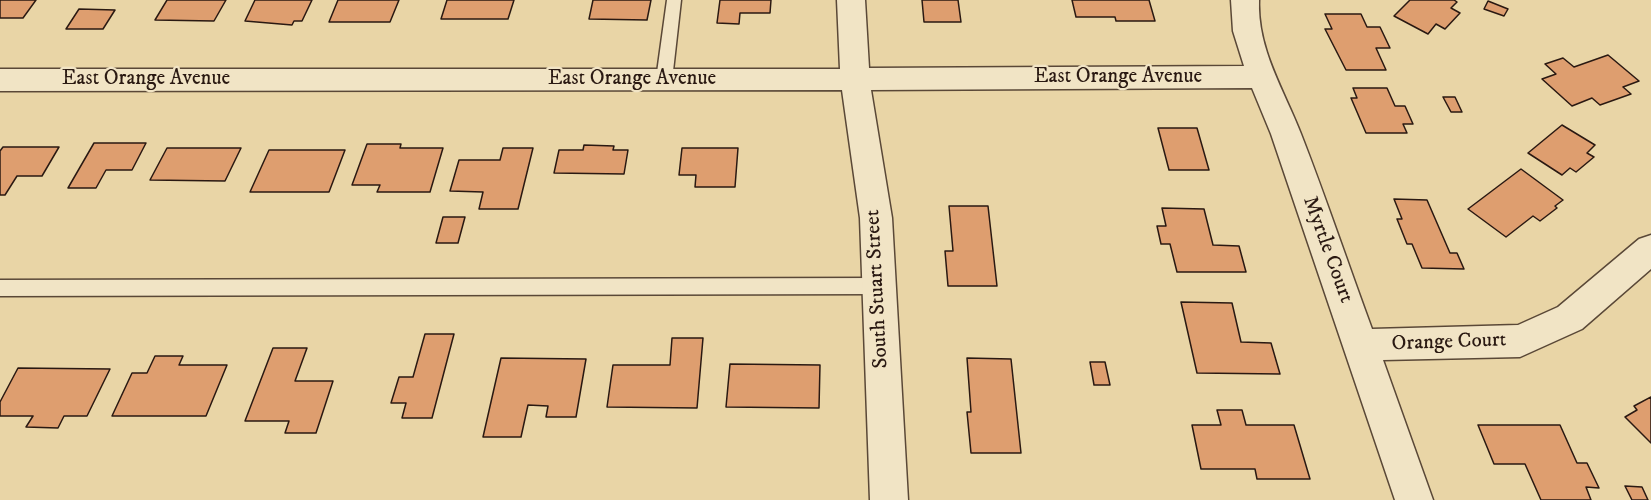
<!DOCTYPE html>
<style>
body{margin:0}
canvas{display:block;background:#e9d5a6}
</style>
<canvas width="1651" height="500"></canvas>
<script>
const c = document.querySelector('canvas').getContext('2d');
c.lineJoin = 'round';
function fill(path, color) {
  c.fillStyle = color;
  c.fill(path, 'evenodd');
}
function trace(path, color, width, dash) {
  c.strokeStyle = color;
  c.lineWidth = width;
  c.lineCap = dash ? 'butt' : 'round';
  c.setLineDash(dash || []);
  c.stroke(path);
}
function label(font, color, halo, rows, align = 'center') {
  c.font = font + ' "IM FELL DW Pica",serif';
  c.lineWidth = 4.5;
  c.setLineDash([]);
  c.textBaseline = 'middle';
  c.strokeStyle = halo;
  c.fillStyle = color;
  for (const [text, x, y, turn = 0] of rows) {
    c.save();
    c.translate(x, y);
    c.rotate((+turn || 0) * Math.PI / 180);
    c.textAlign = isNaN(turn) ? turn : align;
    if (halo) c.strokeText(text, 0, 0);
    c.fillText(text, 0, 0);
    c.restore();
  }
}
const building = new Path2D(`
 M0,0H36L23,18H0Z
 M167,0H226L214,21L155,20Z
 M255,0H312L302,21H294L292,25L245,21Z
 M338,0H399L390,22H329Z
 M447,0H514L508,19H441Z
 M593,0H651L647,20L589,19Z
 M720,0H771L770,13H740L739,24L717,23Z
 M922,0H958L961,22H924Z
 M1072,0H1149L1155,21H1116L1115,17H1076Z
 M1410,0H1454L1457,2L1451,8L1460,13L1445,29L1436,24L1428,34L1394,16Z
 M1488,1L1508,9L1504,16L1484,9Z
 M79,9L115,10L103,29H66Z
 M1325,14H1361L1367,27H1380L1390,48H1376L1386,70H1346L1325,29H1332Z
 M1608,55L1639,81L1623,87L1631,94L1600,105L1592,98L1572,106L1542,79L1556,74L1545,64L1563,58L1574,67Z
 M1353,88H1387L1395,106H1405L1413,124H1403L1407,133H1366L1351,98H1357Z
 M1443,97H1455L1462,112H1451Z
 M1562,125L1595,145L1587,153L1594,157L1576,172L1570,168L1562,175L1528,153Z
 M1158,128H1197L1209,170H1169Z
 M94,143H146L132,170H106L96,188H68Z
 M367,144H401L400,148H443L430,192H377L380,185H352Z
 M584,145L614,146L613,150H628L624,174L554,173L559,150H583Z
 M3,147H59L42,176H17L5,195H0V151Z
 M167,148H241L225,181L150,180Z
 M503,148H533L518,209H479L483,192L450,191L459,160H500Z
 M682,148H738L735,187H695L696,175H679Z
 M269,150H345L329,192H250Z
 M1521,169L1563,200L1555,206L1557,208L1540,221L1533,216L1506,237L1468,209Z
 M1394,199L1427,200L1450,253H1457L1464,269L1422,268L1412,244H1407L1397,219H1402Z
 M949,206H988L997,286H948L945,251H953Z
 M1162,208L1204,209L1213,245L1239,246L1246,272H1177L1170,244H1161L1157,226H1166Z
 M443,217H465L458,243H436Z
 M1181,302L1232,303L1241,342L1271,343L1280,374L1197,373Z
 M425,334H454L432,418H402L406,403H391L399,377H413Z
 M672,338H703L697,408L607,407L613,365H670Z
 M273,348H307L295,381H333L316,433H285L289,421H245Z
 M155,356H183L179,365H227L206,416H112L132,373H147Z
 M501,358L586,359L576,417H546L548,406L528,405L521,437H483Z
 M967,358L1011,359L1021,453H971L967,412H971Z
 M1090,362H1105L1110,385H1094Z
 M730,364L820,365L819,408L726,407Z
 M18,368L110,369L87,416H64L58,428L26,427L33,416H0V402Z
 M1651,397V443L1625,417L1637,410L1634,406Z
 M1217,410H1242L1246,425H1294L1310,479H1257L1255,469H1201L1192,425H1221Z
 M1478,425H1560L1577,463H1587L1599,488L1586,487L1591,500H1541L1525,464H1494Z
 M1625,486L1642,487L1648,500H1632Z`);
const service = new Path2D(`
 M667,0H681L672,80L670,84H658L656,80Z
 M878,278L885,280L887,286L885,292L878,294L0,296V280Z`);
const minor = new Path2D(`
 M837,0H865L869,68L1244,66L1233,31L1231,0H1259C1257,49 1284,90 1301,134C1326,198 1348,264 1372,329L1518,325L1558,307L1639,239L1651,235V269L1582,329L1520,357L1383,360L1433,500H1395L1271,134L1252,88L871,90L892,218L908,500H870L860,218L842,90L0,91V69H840Z`);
const streetNames = [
 ["East Orange Avenue",1118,78],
 ["East Orange Avenue",146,80],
 ["East Orange Avenue",632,80],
 ["Myrtle Court",1327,250,70],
 ["South Stuart Street",878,289,-93],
 ["Orange Court",1449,343,-2]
];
fill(building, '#de9e6f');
trace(building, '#2a1912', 1.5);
trace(service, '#5a4837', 3);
trace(minor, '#5a4837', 3);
fill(service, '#f1e4c5');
fill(minor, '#f1e4c5');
label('21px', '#2a1912', '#f1e4c5', streetNames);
</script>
